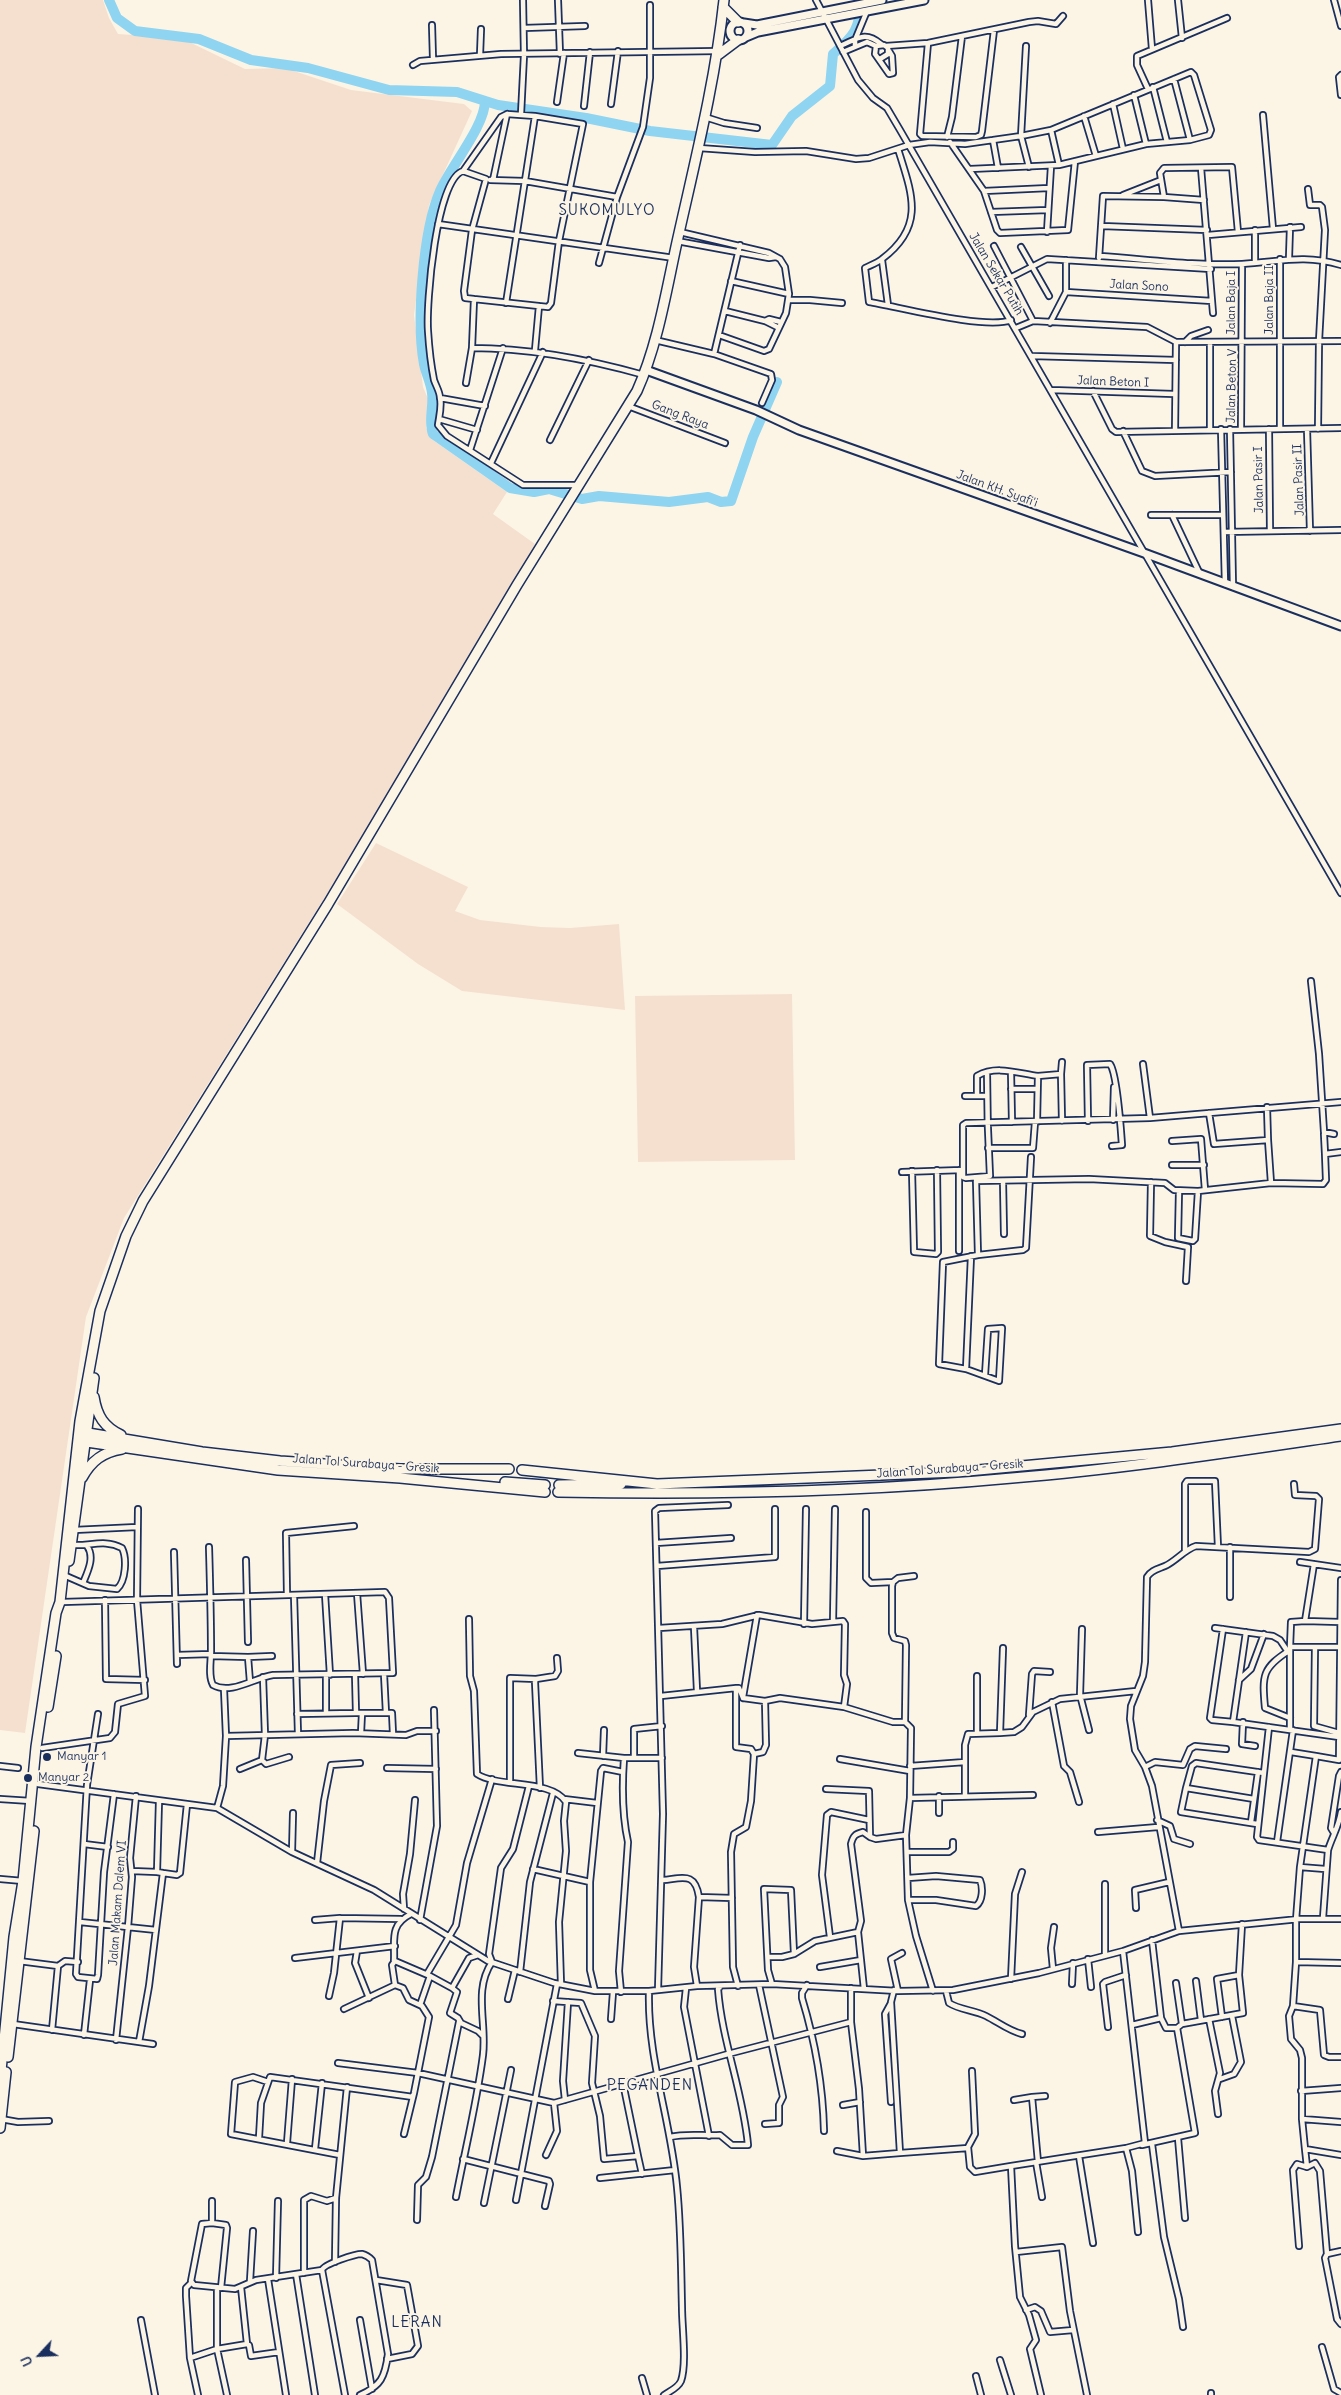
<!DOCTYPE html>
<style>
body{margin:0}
#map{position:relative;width:1341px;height:2395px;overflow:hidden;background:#fcf5e5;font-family:Delius,sans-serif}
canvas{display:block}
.north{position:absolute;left:15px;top:2330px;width:50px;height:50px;-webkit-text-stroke:4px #fcf5e5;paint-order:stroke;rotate:245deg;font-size:14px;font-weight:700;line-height:20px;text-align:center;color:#1b2f5e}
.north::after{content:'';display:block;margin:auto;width:18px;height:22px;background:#1b2f5e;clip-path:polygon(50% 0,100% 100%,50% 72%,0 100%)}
</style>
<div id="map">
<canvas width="1341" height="2395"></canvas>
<div class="north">U</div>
</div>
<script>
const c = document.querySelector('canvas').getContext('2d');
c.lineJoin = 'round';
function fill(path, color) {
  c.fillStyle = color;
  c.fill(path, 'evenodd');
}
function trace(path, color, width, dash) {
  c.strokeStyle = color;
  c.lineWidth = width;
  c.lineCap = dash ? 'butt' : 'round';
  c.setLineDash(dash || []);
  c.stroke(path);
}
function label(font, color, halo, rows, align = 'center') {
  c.font = font + ' Delius,sans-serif';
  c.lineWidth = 4;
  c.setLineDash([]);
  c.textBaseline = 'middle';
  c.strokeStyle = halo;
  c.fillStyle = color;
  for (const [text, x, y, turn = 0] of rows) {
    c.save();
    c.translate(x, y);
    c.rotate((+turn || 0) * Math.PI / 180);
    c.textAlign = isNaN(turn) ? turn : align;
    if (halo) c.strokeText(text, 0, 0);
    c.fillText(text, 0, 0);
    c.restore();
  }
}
const built = new Path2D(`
 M0,0H103L109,18L118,34L181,38L245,69L285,68L351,90L464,104L472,111L429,205L414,315L423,387L429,401L426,428L433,440L507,492L493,514L535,544L459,683L124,1218L86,1317L25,1733L0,1730Z
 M376,843L468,887L455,911L480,920L541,927L570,928L619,924L625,1010L462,991L418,964L337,904Z
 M792,994L795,1160L638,1162L635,996Z`);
const river = new Path2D(`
 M109,0L117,18L135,31L199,39L251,60L308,68L389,90L457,92L498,105L586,118L650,131L772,145L792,116L830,86L833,54C854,36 860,29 861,0
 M485,101C485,126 451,166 440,191C423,230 416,322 424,364C426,374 431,383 432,393C434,407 428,421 433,434L510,488L534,492L549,489L582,499L599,496L669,502L708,497L721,502L731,501L753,437L777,382`);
const street = new Path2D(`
 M558,0L560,54
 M816,0L858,80L873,98L887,108L900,130L1341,893
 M1148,0L1152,49
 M1178,0L1182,38
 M1334,0L1341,26
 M432,25L433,59
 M524,28L585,26
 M928,43L920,134L922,136L976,137L981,135L982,131L994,30
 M840,46C857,39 865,30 881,44
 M855,46V40L867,11
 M886,46L928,43L1029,22L1038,21L1056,24L1063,16
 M1026,46L1021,136L1029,167
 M843,52L867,42L876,46
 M480,55L481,29
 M880,59L888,54V48L884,45L876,46L875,54L889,74L893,73L892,56L889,51
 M413,65L420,61L501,54L718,51
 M1341,75L1339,77L1341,95
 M1174,79L1190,140
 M1153,87L1167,142
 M1148,89L1137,65V56L1227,18
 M1134,95L1146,144
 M557,102L564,53
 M611,104L618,51
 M1113,104L1123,149
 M584,106L590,52
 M521,114L524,55L523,0
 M1263,115L1273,229
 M535,116L583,124L559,241L551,303L548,307L474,299L472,348C531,348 587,359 644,375
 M1084,116L1096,156
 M705,117L724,123L757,128
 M1051,130L1059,165
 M947,137L952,117L962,36
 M993,140L998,168
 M950,142L984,191L997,230L1000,233L1068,230L1075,161
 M699,148L755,152L806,151L856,159L869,158L909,145L930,142L965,144L1021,136L1051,130L1191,72L1194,75L1211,130L1209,135L1190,140L1146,144L1059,165L970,169
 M898,149C912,194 926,226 882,259C877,263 871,265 865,268L869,302C899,307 986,330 1011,320
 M1201,168L1213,313
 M463,171L501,117L507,114
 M490,180L525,181L617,197
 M493,180L507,114L535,116L506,303
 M1308,189L1310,205H1320L1322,207L1325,230L1319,341L1318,429
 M984,191L1049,188
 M1123,195L1161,180
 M1164,197L1160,173L1164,168L1232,167L1238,232
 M991,212L1048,210
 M438,224L674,258
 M1102,226L1207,230
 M680,232L769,253L780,259L785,267L789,294L786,313L769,349L764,351L719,335
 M1047,232L1051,166
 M1208,235L1301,227
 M677,241L769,258L776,257
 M994,246L1033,321
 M1021,247L1049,296
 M1100,256C1146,259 1195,266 1242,264C1280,262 1303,254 1341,265
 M1099,258L1103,196L1164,197L1204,200
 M1289,258L1290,227
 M882,260L888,305
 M1255,262V230
 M599,263L617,197L643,127L650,78V5
 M731,281L789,294
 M992,287L1047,259L1211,269
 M1066,292L1212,301
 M474,299L465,298L464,291L472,230L486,179L463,171C436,179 426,304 428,331C429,347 431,365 434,380C436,386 440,392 440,398C442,407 439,417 438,425L447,436L523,485H577
 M789,300H810L842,303
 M725,311L765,321L779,328
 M765,321L769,319L781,322
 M1050,323L1066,292V260
 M1016,328L1033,321L1147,327L1176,342L1341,341
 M655,340L714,354L771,374L772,380L762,403
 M1185,342L1191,336L1208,330
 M1210,342V430
 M535,350L539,306
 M714,354L740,245
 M1032,356L1176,360
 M466,383L472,348
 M1051,390L1174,394
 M1093,391L1112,429L1116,432L1341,428
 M440,398L485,406
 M628,406L725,443
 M439,419L477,430
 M1221,429L1225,584
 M1230,429L1233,587
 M1241,429L1242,264
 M1269,429L1270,531
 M1280,429V259
 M1307,429L1310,531
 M1123,431L1142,471L1155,476L1231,472
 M1175,431L1176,342
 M550,440L589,360
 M470,450L503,348
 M491,463L543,352
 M1151,515H1223
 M1172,515L1199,572
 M1224,532L1341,530
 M1311,981L1319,1054L1324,1132L1334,1134
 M1143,1064L1150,1118
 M987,1072C987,1107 988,1141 990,1176L966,1178L963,1177V1125L966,1123L1150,1118L1341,1102
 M1011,1072L1012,1122
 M1061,1074L1062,1121
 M1011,1089H1037
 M965,1096H987
 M977,1096V1076C996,1065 1017,1073 1038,1076
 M1267,1107L1268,1140
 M1209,1113L1214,1144L1268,1140L1271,1183
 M1113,1120L1114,1087
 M1088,1121L1087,1065L1110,1064C1117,1073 1121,1131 1122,1145L1112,1146
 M1037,1122L1038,1076L1061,1074L1062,1062
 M1324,1134L1325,1154
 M1172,1141L1201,1139L1205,1190
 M988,1148H1033L1035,1122
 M1172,1165H1204
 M959,1170V1251
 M912,1171L914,1252L936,1254L938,1252L937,1170
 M902,1172L962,1170
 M1003,1181L1004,1234
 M1151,1182L1150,1236L1165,1242L1188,1247L1186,1281
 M1179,1191L1178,1238L1193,1241L1195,1239L1198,1191L1271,1183L1323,1184L1326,1180L1325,1154L1341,1152
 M978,1255L976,1181L1089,1179L1165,1183L1174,1190L1198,1191
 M966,1369L971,1256
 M985,1375L988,1329L1002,1328L999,1381L966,1369L939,1364L943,1262L978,1255L1023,1250L1026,1248L1031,1157
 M866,1512V1578L871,1583L893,1582
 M74,1530L137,1527
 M656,1543L731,1538
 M1230,1547V1597
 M1185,1551V1484L1187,1481H1215L1218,1547
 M174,1552L177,1664
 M246,1560L248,1642
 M1300,1562L1341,1568
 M1314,1564L1305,1621L1340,1622
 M657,1566L775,1557V1509
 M66,1576L89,1586L117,1589C126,1581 127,1558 122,1548C105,1539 91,1546 73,1545
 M83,1583C88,1571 95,1557 87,1546
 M357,1593L363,1674
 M325,1594L330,1675
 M287,1595L286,1533L354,1526
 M294,1595L298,1734
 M105,1600L106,1679L145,1680
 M63,1602L385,1592L389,1598L393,1673L273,1675C254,1678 231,1695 213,1685C208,1676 211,1662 211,1651C211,1616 210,1581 209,1547
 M469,1619L470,1676L474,1691L477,1774C498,1788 552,1779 566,1802L564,1821L566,1851L559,1922L561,1984
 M1305,1621L1291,1622L1290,1647H1340
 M833,1622L835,1509
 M804,1624L806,1509
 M694,1627L697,1691
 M659,1628L722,1624L759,1615L812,1624L843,1621L845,1624L844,1675L847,1684L844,1707
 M1215,1628L1273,1636L1280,1640L1288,1652
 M1082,1629L1080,1695L1089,1730
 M1223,1629L1210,1718L1212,1720L1233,1722L1246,1632
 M1315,1647L1314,1726L1339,1733
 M177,1655L211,1654
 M211,1656L248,1657L250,1682
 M248,1657L272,1656
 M355,1674L356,1713H392L393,1734
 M384,1674L386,1713
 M326,1675V1713
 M1239,1680L1251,1669L1264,1634
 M224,1689L226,1736
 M661,1696L736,1688
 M743,1697L757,1615
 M743,1698L765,1701L780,1698L844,1707L893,1722H905L911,1728L910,1798
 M1052,1702L1064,1766L1070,1772L1079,1802
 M98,1714L87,1785L76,1974L78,1977L97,1979L98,1975L104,1872L114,1794
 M297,1714L356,1713
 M1029,1715L1032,1674L1034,1671L1050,1672
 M1290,1718L1265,1708C1262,1675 1262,1668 1290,1650
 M905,1722L906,1645L905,1641L894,1638L892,1633V1586L893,1582L898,1578L914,1576
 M1233,1722L1339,1737
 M1243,1722L1242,1744L1255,1746
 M1269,1727L1257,1837L1259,1840L1328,1850L1323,1918
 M1290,1729V1648
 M977,1732V1676
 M361,1733L362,1713
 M1000,1733L1014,1732L1022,1727L1033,1712L1060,1699L1136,1691
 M42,1748L110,1738L115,1732L118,1704L145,1696L137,1600L138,1509
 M1291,1752L1316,1756L1300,1867L1296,1920V1962L1293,2006L1289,2016L1291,2039L1300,2050L1302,2058V2119L1305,2149
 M578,1753L624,1758H662
 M754,1754L763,1752L766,1745L765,1701
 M603,1756L604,1730
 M1316,1756L1339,1760L1341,1580
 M634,1757V1729L662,1726
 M840,1759L910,1771
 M262,1760L265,1735L263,1677
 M0,1766L18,1768
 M910,1766L965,1762
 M1145,1767L1155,1762L1183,1765L1190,1749L1195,1746L1226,1749
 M387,1768L436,1769
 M240,1769L262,1760L266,1764L289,1757
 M510,1783V1678L536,1679
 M38,1784L217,1808L292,1852L374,1890L488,1961L554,1983L595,1991H649L697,1986L772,1984L898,1991L953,1990L1039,1973L1123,1951L1179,1931L1299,1919H1341
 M540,1788L535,1682L536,1679L555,1676L558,1671L557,1658
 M1186,1788L1181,1812L1257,1824
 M826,1789L869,1791L870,1837L876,1839L906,1835
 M965,1795V1745L968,1734L1000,1733L1003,1648
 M0,1799L31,1801
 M564,1799L597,1803
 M1254,1799L1186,1788L1192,1766L1196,1763L1264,1773
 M217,1808L223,1786L226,1736L353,1733L406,1735L417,1731H436
 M939,1813V1796
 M1157,1820L1170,1826L1174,1839L1190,1844
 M1251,1822L1258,1772
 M1098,1832L1158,1827
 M1334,1833L1331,1828L1339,1776L1341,1772
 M1277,1842L1293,1730
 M84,1844L108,1847
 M1328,1850C1332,1837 1339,1826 1341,1812
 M292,1852L293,1813
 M907,1852H949L953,1849V1842
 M317,1863L324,1801L331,1765L360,1763
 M1300,1867L1325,1869
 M533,1869L590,1882
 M132,1871L157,1872
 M163,1873L177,1875L180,1873L187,1804
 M0,1879L23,1881
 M663,1880C684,1878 695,1872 699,1897L694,1967L697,1986
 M699,1897L732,1898
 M908,1900H936L976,1906C983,1901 983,1887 980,1880L936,1876L908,1878
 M1136,1908L1135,1890L1169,1882
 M404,1909L403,1894L410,1854L415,1800
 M340,1918L401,1919
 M315,1920L340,1918L334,1973L329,1996
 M420,1920L437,1826L434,1710
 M80,1922L156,1930
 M1179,1931L1152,1786L1145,1767L1135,1750L1130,1719L1131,1706L1143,1676L1145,1662L1147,1577C1151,1570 1158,1569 1165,1566C1176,1561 1184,1550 1196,1546L1309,1552L1315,1549L1319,1499L1316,1496L1295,1495L1294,1484
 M858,1932L864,1989
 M830,1937L822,1875L827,1815L831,1812L869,1820
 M1152,1940L1161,2018L1166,2028H1177L1182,2024L1243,2013L1239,1975
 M357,1951L355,1963L369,1998
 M1105,1954V1884
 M478,1955L469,1958L452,1988L457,1992L450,2013L458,2018L461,2023L478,2031L483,2036
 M768,1957H782L794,1954L815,1941L858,1932L861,1921L851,1844C853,1836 855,1834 863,1832L870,1837
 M295,1958L395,1946
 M1088,1959L1091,1987
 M19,1961L58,1966
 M394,1961C395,1940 389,1925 411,1914
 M1296,1962L1341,1963
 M820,1967L861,1960
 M1053,1969L1051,1948L1054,1927
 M520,1972L530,1882L553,1793
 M427,1974L456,1925L467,1863L492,1779
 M1011,1979L1015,1894L1022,1872
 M1196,1981L1201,2020
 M1176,1983L1182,2024
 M772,1984L768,1970L764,1889L791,1890L794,1954
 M1072,1984L1073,1963
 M395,1985L392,1965L395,1961L430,1976L452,1988
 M759,1985L783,2097L779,2105V2123L765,2124
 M807,1985L802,1993V1998C815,2041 823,2086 824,2131
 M738,1986L733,1967L731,1852L734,1834L746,1827L751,1801L754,1754L751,1749L736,1747V1688H739L743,1698
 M686,1988L684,2007L709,2136
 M851,1988V2022L859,2089L863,2156
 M658,1990L663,1814L655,1511L659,1508L728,1505
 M595,1991L590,1970V1882L601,1771L603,1768L623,1772
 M649,1991C647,2058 671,2121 677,2187C681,2227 681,2268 682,2308C682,2327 687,2364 681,2381C678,2388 670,2391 664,2395
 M898,1991L891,1959L902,1953
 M933,1991L916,1936L908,1900L906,1835L910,1798L1033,1795
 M946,1991L949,2003C960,2010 974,2010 986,2016C998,2022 1009,2031 1022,2034
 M621,1992L619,1971L628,1842C622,1815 622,1786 624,1758
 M508,1999L515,1970
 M553,2001L581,2003L595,2036L592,2083L600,2116L604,2159L638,2156L623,2083
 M891,2003L885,2014L891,2102
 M420,2005L430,1976
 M1293,2006L1320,2010L1324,2055L1329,2057H1341
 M344,2009L395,1985L403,1988L409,2000L422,2006L429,2017L414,2093L404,2134
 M1222,2017L1217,1979L1239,1975L1242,1924
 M611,2019L613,1992
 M1209,2019L1220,2073L1215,2091L1218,2114
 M13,2024L153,2044
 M1132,2025L1161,2018
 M1108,2027L1103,1984L1105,1982L1126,1975
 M52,2030L58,1966L65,1961L78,1962
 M84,2035L90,1980
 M116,2040L128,1927L132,1877L130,1858L136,1796
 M139,2042L149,1986L162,1881L163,1873L157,1872L159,1801
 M338,2063L418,2073L554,2103L728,2054L851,2022
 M972,2071L975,2134L968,2147L970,2167L975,2172L1011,2166L1015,2246L1020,2297L1029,2315L1036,2340L1030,2349L1041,2395
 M1220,2079L1234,2074L1241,2062L1232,2016
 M268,2082L253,2077L235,2082L231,2134L340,2155
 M1301,2091L1341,2088
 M1032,2097L1045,2096
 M565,2100L563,2081L568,2002
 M1014,2100L1032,2097L1038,2162
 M843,2105L860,2102
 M1,2119L18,2122L49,2121
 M1302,2119L1341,2122
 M670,2137C686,2133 703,2136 720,2135L732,2145H748C743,2091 722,2042 718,1989L721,1986
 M259,2138L261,2103L270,2077L413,2097
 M1178,2138L1185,2218
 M287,2143L292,2079
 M1152,2144L1164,2237L1179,2299L1183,2327
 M1142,2145L1195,2133L1177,2028
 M1126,2148L1132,2171L1138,2232
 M315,2149L322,2083
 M837,2151L863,2156L900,2153L891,2002L894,1990
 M900,2153L968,2148
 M546,2155L557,2131L554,2103
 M638,2156L642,2174
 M1079,2156L1093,2243
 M463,2159L549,2181L550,2184L545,2206
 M1036,2162L1042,2197
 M1011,2166L1126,2148L1145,2143L1123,1951
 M1307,2167L1305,2149L1341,2155
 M600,2178L675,2170
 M456,2197C465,2150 477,2102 483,2055C487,2023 473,1990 492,1962L489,1954L501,1868L513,1849L529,1786
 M516,2200L557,1984
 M212,2201V2223L226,2225L227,2228L221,2288
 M484,2203L511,2070
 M417,2220L418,2185L426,2177L432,2157L459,2022
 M212,2223L202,2224L191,2281L194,2285L235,2289L256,2280L322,2270C324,2264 355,2254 362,2254C366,2255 369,2257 372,2260L388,2354C385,2377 381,2386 360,2395
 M1299,2246L1293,2170L1297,2164L1307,2167L1315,2163L1320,2171L1327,2254
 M1341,2251L1327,2254L1325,2258L1337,2319L1341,2324
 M1016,2252L1062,2247L1070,2311L1087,2395
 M335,2262L336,2198L347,2087
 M322,2270L345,2395
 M304,2273V2200L311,2196L327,2201L336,2198
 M296,2274L315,2395
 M276,2278L278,2201
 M268,2279L286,2395
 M376,2280L407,2285L418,2346L412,2354L387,2359
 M250,2281L253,2231
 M191,2283L186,2288V2296L190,2358L198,2395
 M241,2287L247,2344
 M217,2288V2349L227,2395
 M1026,2310L1035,2307L1041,2311L1050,2332L1073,2330
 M141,2320L155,2395
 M360,2320L372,2389
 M1322,2347L1334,2389L1341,2393
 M190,2358L217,2349L247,2344L249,2345L251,2356L279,2352
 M1000,2360L1011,2395
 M976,2376L981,2395
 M642,2378L647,2395
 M1211,2393V2395`);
const secondary = new Path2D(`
 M730 31a9 9 0 1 1 18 0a9 9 0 1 1-18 0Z
 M744,23L757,25L882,0
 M746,37L758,32L924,0
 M646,370L756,410L799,430L1144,553L1341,626`);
const highway = new Path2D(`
 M723,7L738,22
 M718,55L738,40
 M94,1397C97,1416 104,1427 121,1435
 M82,1432L202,1452L280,1461L400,1469H509
 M80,1441L278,1470L400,1478L545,1492
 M522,1470L657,1484L957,1472L1172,1452L1341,1429
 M82,1478C91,1461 103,1452 122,1449
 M505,1482L545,1485
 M559,1485L621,1484
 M558,1492C709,1495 862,1492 1012,1478C1122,1469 1232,1452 1341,1436
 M69,1561L94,1378
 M48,1707L56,1656
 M8,2057L34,1831
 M0,2081L14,1937L23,1881L36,1747L56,1613L60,1602L80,1421L100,1311L126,1236L143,1201L328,904L517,585L637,391C658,344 666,292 677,242C695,161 715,83 724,0
 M0,2128L6,2072`);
const markers = [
 [47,1757,5,"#1b2f5e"],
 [28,1778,5,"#1b2f5e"]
];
const streetNames = [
 ["Jalan Sekar Putih",996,274,59],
 ["Jalan Sono",1139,286,3],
 ["Jalan Baja II",1270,300,-90],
 ["Jalan Baja I",1232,303,-90],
 ["Jalan Beton I",1113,382,2],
 ["Jalan Beton V",1232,386,-89],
 ["Gang Raya",680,415,21],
 ["Jalan Pasir I",1259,480,-91],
 ["Jalan Pasir II",1299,480,-92],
 ["Jalan KH. Syafi'i",997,489,20],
 ["Jalan Tol Surabaya - Gresik",366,1464,4],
 ["Jalan Tol Surabaya - Gresik",950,1469,-4],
 ["Jalan Makam Dalem VI",118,1903,-86]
];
const poiNames = [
 ["Manyar 1",57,1757],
 ["Manyar 2",38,1778]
];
const quarterNames = [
 ["SUKOMULYO",607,211],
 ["PEGANDEN",650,2086],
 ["LERAN",417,2323]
];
fill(built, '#f5e0cf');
trace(river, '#8fd4f1', 10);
trace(street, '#1b2f5e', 8);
trace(secondary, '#1b2f5e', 11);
trace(highway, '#1b2f5e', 12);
trace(street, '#fcf5e5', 4.5);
trace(secondary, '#fcf5e5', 7);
trace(highway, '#fcf5e5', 9);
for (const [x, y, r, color] of markers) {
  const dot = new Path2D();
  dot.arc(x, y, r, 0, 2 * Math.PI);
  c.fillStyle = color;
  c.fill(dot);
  trace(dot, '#fcf5e5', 2);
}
label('12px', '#1b2f5e', '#fcf5e5', streetNames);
label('12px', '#1b2f5e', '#fcf5e5', poiNames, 'left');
c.letterSpacing = '1px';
label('15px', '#1b2f5e', '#fcf5e5', quarterNames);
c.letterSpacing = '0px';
</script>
